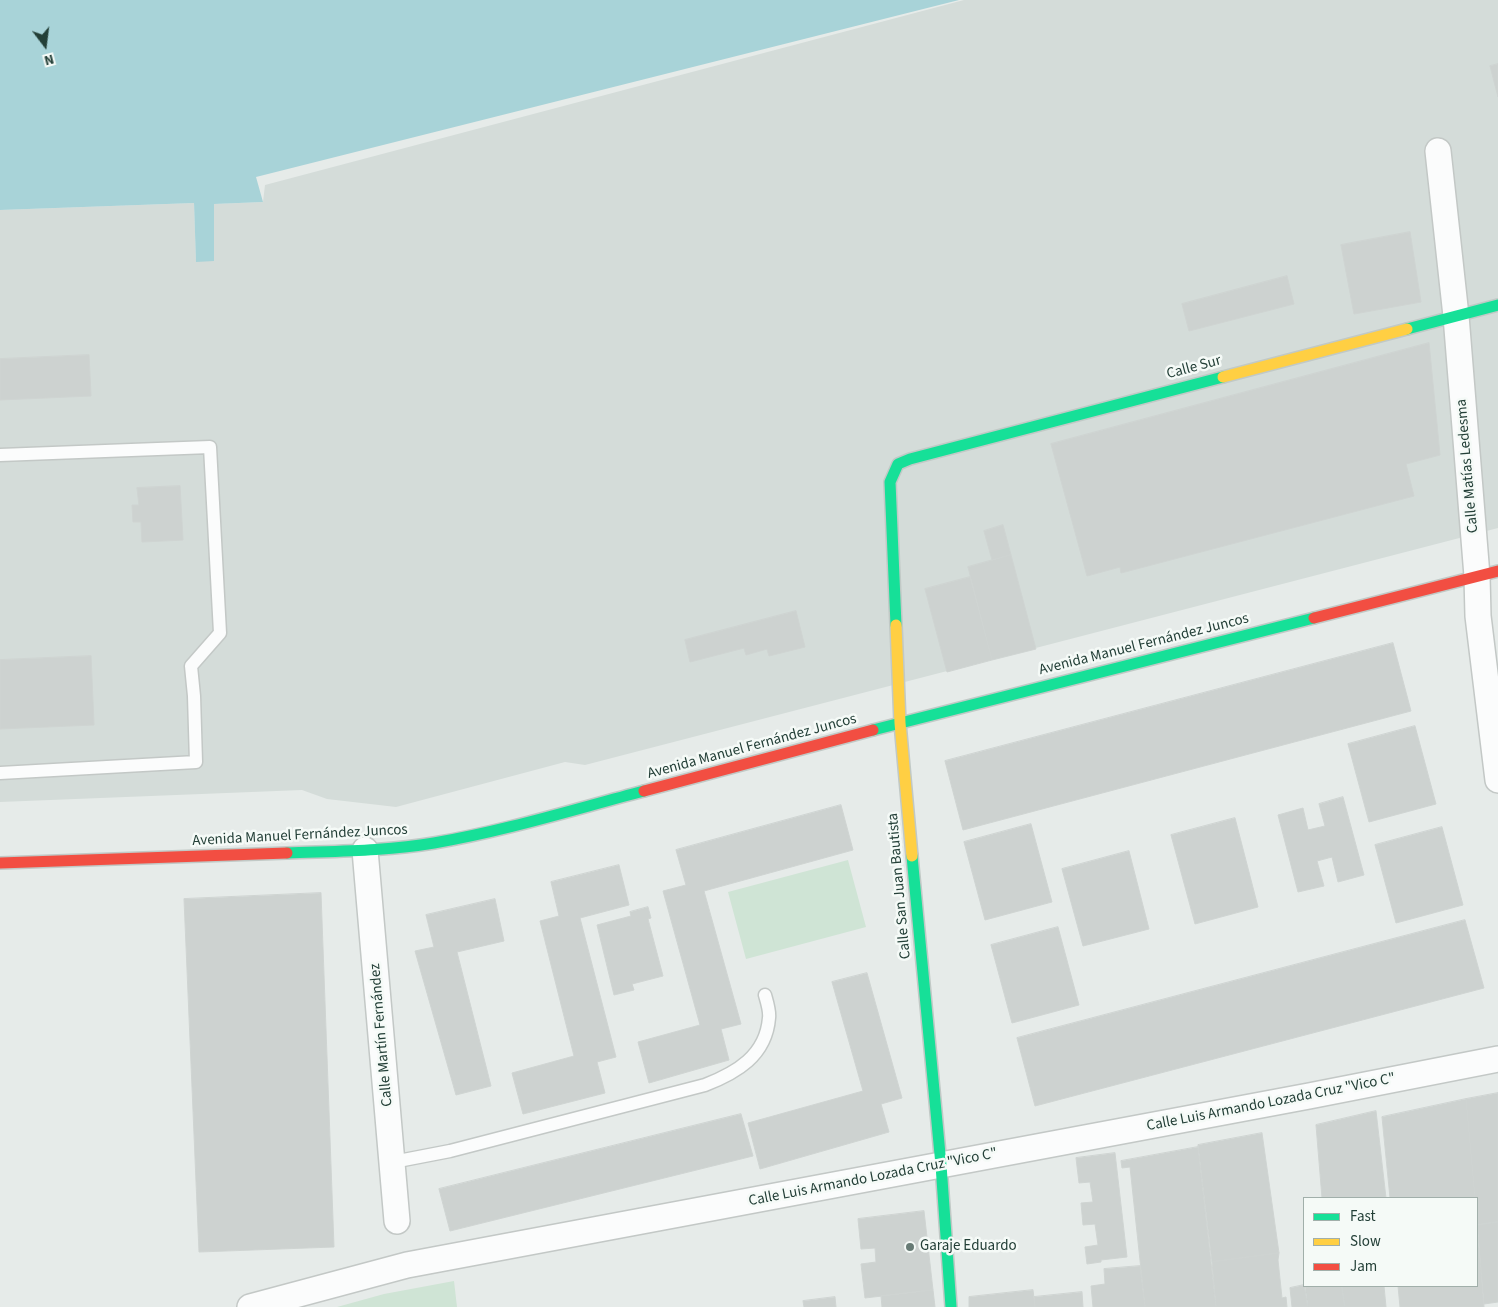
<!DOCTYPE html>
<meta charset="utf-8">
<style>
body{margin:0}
#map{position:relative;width:1498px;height:1307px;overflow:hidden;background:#e6ebe9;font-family:"Source Sans 3",sans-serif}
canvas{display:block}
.legend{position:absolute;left:1303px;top:1197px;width:175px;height:90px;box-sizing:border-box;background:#f5faf7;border:1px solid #a1afaa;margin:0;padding:6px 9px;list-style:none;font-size:15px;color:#233f37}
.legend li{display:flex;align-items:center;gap:10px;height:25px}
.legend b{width:25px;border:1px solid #a1afaa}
.north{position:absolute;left:20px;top:20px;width:50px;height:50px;-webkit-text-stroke:4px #f5faf7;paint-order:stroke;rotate:165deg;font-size:14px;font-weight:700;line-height:20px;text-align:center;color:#233f37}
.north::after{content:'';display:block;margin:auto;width:18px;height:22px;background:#233f37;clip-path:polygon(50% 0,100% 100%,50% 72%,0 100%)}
</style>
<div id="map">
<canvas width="1498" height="1307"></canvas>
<ul class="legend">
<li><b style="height:6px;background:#16e098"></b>Fast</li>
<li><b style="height:6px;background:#ffcf43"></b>Slow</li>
<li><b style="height:6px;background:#f24e42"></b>Jam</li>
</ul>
<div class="north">N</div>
</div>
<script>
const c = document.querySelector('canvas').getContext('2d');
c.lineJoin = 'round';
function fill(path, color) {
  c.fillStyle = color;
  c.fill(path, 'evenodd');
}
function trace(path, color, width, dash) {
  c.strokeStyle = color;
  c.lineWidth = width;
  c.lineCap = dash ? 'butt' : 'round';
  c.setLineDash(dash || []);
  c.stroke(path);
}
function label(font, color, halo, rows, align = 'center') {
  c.font = font + ' "Source Sans 3",sans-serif';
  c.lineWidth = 5;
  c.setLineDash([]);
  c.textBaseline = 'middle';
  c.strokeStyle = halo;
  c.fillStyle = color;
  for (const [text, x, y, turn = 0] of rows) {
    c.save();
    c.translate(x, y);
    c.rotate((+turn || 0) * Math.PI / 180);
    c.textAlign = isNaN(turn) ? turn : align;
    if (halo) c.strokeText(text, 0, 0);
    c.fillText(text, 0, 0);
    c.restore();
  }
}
const built = new Path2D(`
 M964,0H1498V528L585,765L565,762L396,807L327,799L302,790L0,802V210L194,203L196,261H214V204L263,202L265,185Z`);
const green = new Path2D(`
 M848,860L866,927L746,959L728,892Z
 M454,1281L457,1307H337L384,1294Z`);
const water = new Path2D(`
 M0,0H959L256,177L263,202L214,204V261L196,262L194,203L0,210Z`);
const building = new Path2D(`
 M1498,64V97L1490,66Z
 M1410,232L1421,302L1354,314L1341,245Z
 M1287,276L1294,304L1189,331L1182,304Z
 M1429,343L1440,455L1406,464L1414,496L1121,573L1120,567L1087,576L1051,444Z
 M89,355L91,396L0,400V359Z
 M180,486L183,540L142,542L141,522H133L132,505H139L137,488Z
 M1003,525L1011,555L992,560L984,531Z
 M1011,555L1036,649L992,660L968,567Z
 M970,577L992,660L947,672L925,589Z
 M796,611L805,647L769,656L767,649L746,655L744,648L690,662L685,640Z
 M1393,643L1411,711L963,830L945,761Z
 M91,656L94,725L0,729V660Z
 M1415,726L1436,804L1369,822L1348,744Z
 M1343,797L1364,875L1338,882L1332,857L1317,861L1324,886L1298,892L1278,815L1303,808L1308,830L1325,826L1319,804Z
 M841,805L853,850L704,891L741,1024L721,1029L729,1060L649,1083L638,1042L700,1025L663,891L686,885L676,850Z
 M1235,818L1258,907L1195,924L1171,835Z
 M1031,824L1052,902L985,920L964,842Z
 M1442,827L1463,905L1396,923L1375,845Z
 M1129,851L1149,929L1083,946L1062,869Z
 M619,865L629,905L580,918L616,1057L597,1062L605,1093L523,1114L512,1073L574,1056L540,921L559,916L551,882Z
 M321,893L334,1247L199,1252L184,899Z
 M495,899L504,941L457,952L491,1086L456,1095L415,951L434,947L426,915Z
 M648,907L651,918L648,919L663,976L632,984L634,990L614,995L597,925L631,916L630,912Z
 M1465,920L1484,988L1035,1106L1017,1038Z
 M1058,927L1079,1005L1012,1023L991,945Z
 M867,973L902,1098L881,1104L889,1132L760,1169L748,1123L863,1091L832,982Z
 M1498,1093V1222L1477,1225V1198H1475L1466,1099Z
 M1466,1099L1475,1198H1390L1382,1117Z
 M1376,1111L1386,1198H1322L1316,1125Z
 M741,1114L753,1156L450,1231L439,1189Z
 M1262,1133L1279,1253L1212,1262L1198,1145Z
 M1198,1147L1216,1307H1145L1130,1167L1122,1168L1121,1161Z
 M1115,1153L1127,1257L1101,1260V1262L1087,1264L1085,1247L1098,1245L1095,1224L1083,1225L1081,1203L1093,1202L1090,1182L1079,1183L1076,1158Z
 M924,1211L933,1290L865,1298L861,1264L876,1262L875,1248L861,1249L858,1219Z
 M1477,1221L1484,1307H1400L1398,1286H1477Z
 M1498,1222V1302L1484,1304L1477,1225Z
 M1279,1253L1278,1260L1282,1298L1286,1297L1287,1307H1216L1212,1262Z
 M1140,1266L1145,1307H1093L1091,1286L1105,1284L1104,1269Z
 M1304,1285L1308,1307H1292L1290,1288Z
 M1305,1286H1342L1345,1307H1308Z
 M1342,1286H1384L1386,1307H1345Z
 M933,1290L935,1307H882L881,1296Z
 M1033,1290L1035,1307H969V1297Z
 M1082,1292L1083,1307H1035L1034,1297Z
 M835,1297L836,1307H804L803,1301Z`);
const lane = new Path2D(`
 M0,455L210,447L220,633L191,666L194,696L196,762L0,773
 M393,1162L450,1151L705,1085C736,1073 766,1056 769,1018C770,1011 767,1002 765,995`);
const street = new Path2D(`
 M1438,151L1456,316L1477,576L1478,616L1498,780
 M365,850L397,1221
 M250,1307L407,1265L1309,1096L1498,1059`);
const fast = new Path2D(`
 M1407,329L1498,305
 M896,625L890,482L898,464L910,459L1223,377
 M873,730L1314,618
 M287,853C336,851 386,851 434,843C505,831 575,809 644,791
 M912,856L941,1165L951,1307`);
const slow = new Path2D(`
 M1223,377L1407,329
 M896,625L900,723L912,856`);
const jam = new Path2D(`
 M1314,618L1498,571
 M644,791L873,730
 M0,863L287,853`);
const markers = [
 [910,1247,5,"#677b75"]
];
const streetNames = [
 ["Calle Sur",1194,368,-15],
 ["Calle Matías Ledesma",1468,466,-95],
 ["Avenida Manuel Fernández Juncos",1144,645,-14],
 ["Avenida Manuel Fernández Juncos",752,747,-15],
 ["Avenida Manuel Fernández Juncos",300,836,-3],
 ["Calle San Juan Bautista",900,886,-95],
 ["Calle Martín Fernández",382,1035,-95],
 ["Calle Luis Armando Lozada Cruz \"Vico C\"",1271,1103,-11],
 ["Calle Luis Armando Lozada Cruz \"Vico C\"",873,1178,-11]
];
const poiNames = [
 ["Garaje Eduardo",920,1247]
];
fill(built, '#d4dcd9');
fill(green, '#cfe4d5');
fill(water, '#a8d3d8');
fill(building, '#cdd2d0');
trace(building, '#cfd4d2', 1);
trace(lane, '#c3c8c6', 15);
trace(street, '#c3c8c6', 28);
trace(fast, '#c1c9c6', 14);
trace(slow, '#c1c9c6', 14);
trace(jam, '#c1c9c6', 14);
trace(lane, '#fbfcfc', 12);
trace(street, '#fbfcfc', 25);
trace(fast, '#16e098', 11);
trace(slow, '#ffcf43', 11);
trace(jam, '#f24e42', 11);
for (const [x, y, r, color] of markers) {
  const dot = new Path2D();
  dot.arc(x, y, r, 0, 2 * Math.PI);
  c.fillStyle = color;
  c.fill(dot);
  trace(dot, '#f5faf7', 2);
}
label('15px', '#233f37', '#f5faf7', streetNames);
label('15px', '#233f37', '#f5faf7', poiNames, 'left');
</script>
